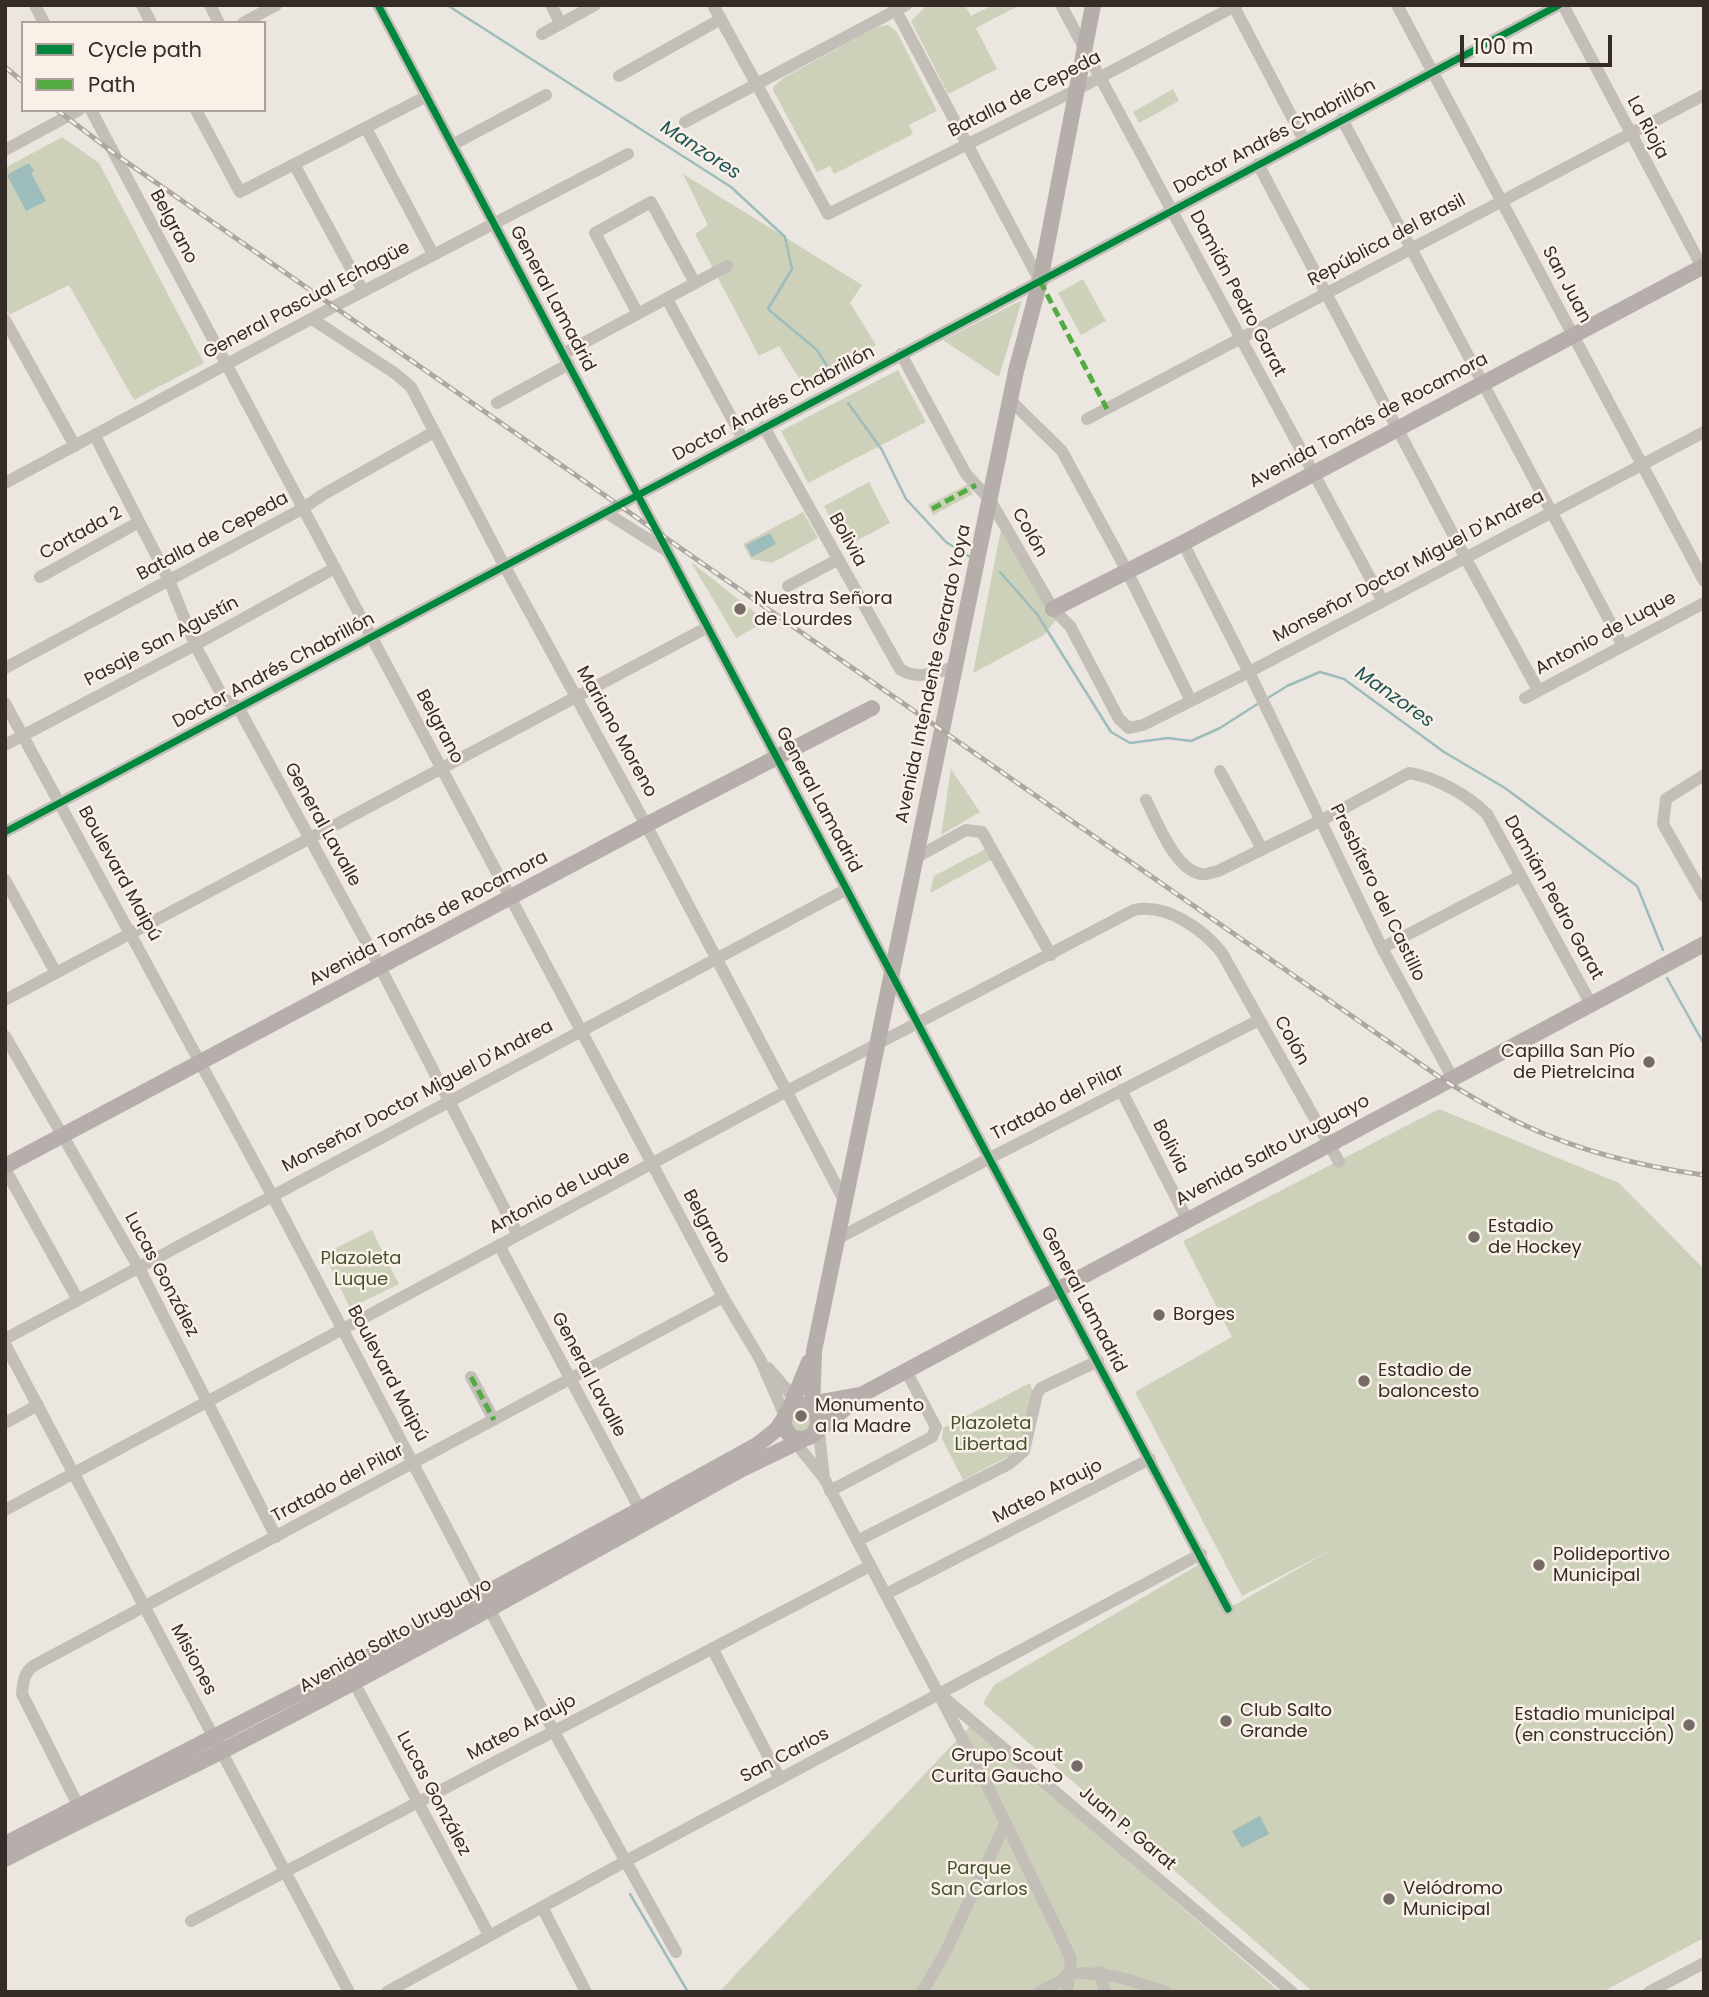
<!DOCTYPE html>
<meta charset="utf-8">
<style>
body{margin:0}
#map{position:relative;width:1709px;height:1997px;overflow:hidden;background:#ece6e0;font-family:Poppins,sans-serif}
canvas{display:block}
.frame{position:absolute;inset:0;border:7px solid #352b27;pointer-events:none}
.legend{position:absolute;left:21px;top:21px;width:245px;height:91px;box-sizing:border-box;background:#f9f0e7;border:2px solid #aba19a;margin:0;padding:9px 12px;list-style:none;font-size:21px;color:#352b27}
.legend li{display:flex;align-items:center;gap:14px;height:35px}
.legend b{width:35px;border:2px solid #aba19a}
.scale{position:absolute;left:1460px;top:35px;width:152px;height:32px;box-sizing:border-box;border:4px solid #352b27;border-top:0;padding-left:9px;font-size:21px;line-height:24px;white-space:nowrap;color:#352b27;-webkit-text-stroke:5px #f9f0e7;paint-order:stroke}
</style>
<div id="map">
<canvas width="1709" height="1997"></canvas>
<div class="frame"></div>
<ul class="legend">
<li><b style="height:9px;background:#00873e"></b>Cycle path</li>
<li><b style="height:9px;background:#54ab44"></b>Path</li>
</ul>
<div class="scale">100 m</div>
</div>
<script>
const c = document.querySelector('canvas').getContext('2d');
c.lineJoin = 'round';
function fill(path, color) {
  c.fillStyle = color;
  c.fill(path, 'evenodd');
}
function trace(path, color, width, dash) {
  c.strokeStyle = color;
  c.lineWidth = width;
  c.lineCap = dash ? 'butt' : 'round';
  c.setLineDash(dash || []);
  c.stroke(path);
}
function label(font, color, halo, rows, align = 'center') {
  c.font = font + ' Poppins,sans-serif';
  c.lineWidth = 5;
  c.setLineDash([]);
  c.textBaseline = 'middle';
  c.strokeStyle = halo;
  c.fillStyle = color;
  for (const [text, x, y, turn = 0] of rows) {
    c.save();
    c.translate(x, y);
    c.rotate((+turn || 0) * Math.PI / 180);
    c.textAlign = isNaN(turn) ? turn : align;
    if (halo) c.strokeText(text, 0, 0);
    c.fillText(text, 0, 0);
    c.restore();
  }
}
const green = new Path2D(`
 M927,5H965L971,16L993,5H1020L976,28L997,69L948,94L911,21Z
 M888,25L897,32L937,111L909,125L913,134L834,174L830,166L817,172L773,90L774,86L785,77L877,27Z
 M1173,89L1179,101L1139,123L1133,112Z
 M62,137L99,163L204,363L134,400L69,285L9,315L5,307V168Z
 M683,174L862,285L850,303L876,345L803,385L779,346L759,356L695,234L708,225Z
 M1083,279L1106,321L1081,335L1058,293Z
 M1022,300L999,377L943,340Z
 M898,370L926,422L808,483L781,431Z
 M869,482L890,523L845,547L824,506Z
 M968,484L973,494L933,515L928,505Z
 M803,512L818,538L772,563L751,559L743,544Z
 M1002,524L1056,620L1044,635L973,673Z
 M691,562L766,621L736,638Z
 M951,769L980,812L941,835Z
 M989,847L995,858L930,893L934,876Z
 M1439,1109L1619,1183L1704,1269V1938L1602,1992H1313L983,1703L994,1685L1198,1565L1224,1611L1333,1549L1242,1596L1135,1392L1232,1337L1183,1241Z
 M372,1230L399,1284L350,1308L324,1254Z
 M1030,1383L1033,1393L1019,1451L963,1480L942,1439L943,1428Z
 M788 1423a12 12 0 1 1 24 0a12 12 0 1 1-24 0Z
 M971,1725L1280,1992H719Z`);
const water = new Path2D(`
 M29,163L34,171L31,173L46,201L26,211L7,175Z
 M770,533L776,544L752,557L746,545Z
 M1260,1816L1269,1834L1242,1848L1232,1831Z`);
const stream = new Path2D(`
 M447,5L731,187L785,237L792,269L768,309L817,350L832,374
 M848,403L882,450L906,499L946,542L970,557
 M1000,572L1037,614L1111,732L1130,743L1168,738L1191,741L1220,728L1259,703
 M1268,698L1287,686L1320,672L1344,679L1444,752L1505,788L1637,886L1663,950
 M1667,978L1704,1044
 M630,1894L688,1992`);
const street = new Path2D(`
 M35,5L44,23
 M142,5L151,23
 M210,5L219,23
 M378,5L1228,1609
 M551,5L561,24
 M713,5L828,214L1076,90L1237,5
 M893,5L1040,281
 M1061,5L1382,600
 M1233,5L1304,140
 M1397,5L1704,581
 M1563,5L1702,267
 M243,23L276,5
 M542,34L595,5
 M619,76L721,19
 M91,110L723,1297L760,1359L785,1416
 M196,110L240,192L427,96
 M1342,119L1623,646
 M685,122L906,5
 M366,128L433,254
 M452,145L546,95
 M5,150L79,110
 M294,164L363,291
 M1258,164L1465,557L1538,690
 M667,299L743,439
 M638,314L595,233L651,202L695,283
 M312,319L396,374L411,387L504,565L646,825L845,1202
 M5,320L75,446
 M563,354L727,266
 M901,354L966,474L990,500L1053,609L1070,626L1119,719L1129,728L1143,725L1249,672L1704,432
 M1010,400L1062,451L1127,571L1191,701
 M497,403L569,364
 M1087,419L1704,95
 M764,427L900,669C917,681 936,672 955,667
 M95,436L169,580L195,645L224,699L238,707L380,967L518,1235
 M5,483L335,306L628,154
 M605,512L667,551
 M1183,543L1249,672L1382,948L1452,1077
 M40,577L139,522
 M788,586L837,560
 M5,668L302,509L324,494L434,432
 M1525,698L1704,603
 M5,703L272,1195L553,1730L676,1952
 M5,745L195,645L335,568
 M1220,771L1262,849
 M1704,775L1666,799L1663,824L1704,896
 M1146,800C1157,821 1175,870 1201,874C1207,875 1212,872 1218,871L1322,820L1409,773C1436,777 1467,795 1487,814L1591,1004
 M5,832L1559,5
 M917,857L966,830L982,832L1051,955
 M5,880L56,973
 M1382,948L1520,876
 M5,1000L708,627
 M5,1036L139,1268L276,1537
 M1121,1090L1187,1219
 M5,1169L78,1300
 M837,1239L990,1158L1259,1020
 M499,1245L643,1515
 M5,1339L847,889
 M5,1344L349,1992
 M768,1368L799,1404
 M471,1377L494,1420
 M5,1423L38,1405
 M818,1423L824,1478
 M790,1436L824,1478L991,1793L1066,1948L1071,1959L1067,1992
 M830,1491L932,1437L936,1427L906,1371
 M5,1510L787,1091L1134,910C1166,903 1203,929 1222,953L1339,1162
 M857,1541L1009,1464L1024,1451L1037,1394L1041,1388L1098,1361
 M886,1594L1150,1459
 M712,1648L780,1779
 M350,1675L489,1935
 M942,1696L1292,1992
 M82,1813L22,1694C23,1682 24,1673 33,1666L723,1297
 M542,1907L586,1992
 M191,1921L870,1566
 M1100,1972L1105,1992
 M1069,1973C1109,1972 1129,1979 1166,1992
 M387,1992L626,1861L1201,1554
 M922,1992L944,1955L1005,1824
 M1039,1992L1061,1981L1069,1973
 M1649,1992L1704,1963`);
const secondary = new Path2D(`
 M1053,609L1183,543L1704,266
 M5,1166L646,825L872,708
 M784 1422a17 17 0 1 1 34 0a17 17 0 1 1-34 0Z
 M804,1405L859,1395
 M812,1409L814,1351L1016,371L1040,281L1093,5
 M789,1410L809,1362
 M814,1434L861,1395L1704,944
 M5,1844L346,1669L639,1510L757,1445L776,1430L783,1420
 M5,1859C77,1821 151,1787 224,1750C399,1661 570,1564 742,1469L802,1440`);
const rail = new Path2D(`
 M5,67L23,82
 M57,110L115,154L1445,1081C1472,1097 1498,1113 1526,1126C1580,1151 1645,1167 1704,1175`);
const quiet = new Path2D(`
 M1040,281L1107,409
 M932,509L976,485
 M471,1377L494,1420`);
const cycleway = new Path2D(`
 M378,5L1228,1609
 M5,832L1559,5`);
const markers = [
 [740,609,7,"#756c68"],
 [1649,1062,7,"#756c68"],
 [1474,1237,7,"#756c68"],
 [1159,1315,7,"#756c68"],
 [1364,1381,7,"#756c68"],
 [801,1416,7,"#756c68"],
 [1539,1565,7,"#756c68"],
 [1226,1721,7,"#756c68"],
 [1689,1725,7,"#756c68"],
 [1077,1766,7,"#756c68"],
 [1389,1899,7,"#756c68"]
];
const streetNames = [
 ["Batalla de Cepeda",1025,95,-27],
 ["La Rioja",1647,128,62],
 ["Doctor Andrés Chabrillón",1275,137,-28],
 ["Belgrano",173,227,62],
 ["República del Brasil",1387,241,-28],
 ["San Juan",1566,285,62],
 ["Damián Pedro Garat",1237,294,62],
 ["General Lamadrid",552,299,62],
 ["General Pascual Echagüe",307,301,-28],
 ["Doctor Andrés Chabrillón",774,404,-28],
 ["Avenida Tomás de Rocamora",1369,421,-28],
 ["Colón",1029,533,60],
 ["Cortada 2",81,534,-29],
 ["Batalla de Cepeda",213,537,-28],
 ["Bolivia",847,540,61],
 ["Monseñor Doctor Miguel D'Andrea",1409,567,-28],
 ["Antonio de Luque",1606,634,-28],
 ["Pasaje San Agustín",162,642,-28],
 ["Doctor Andrés Chabrillón",274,671,-28],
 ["Avenida Intendente Gerardo Yoya",934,674,-78],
 ["Belgrano",439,727,62],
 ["Mariano Moreno",616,732,61],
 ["General Lamadrid",818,800,62],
 ["General Lavalle",322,825,61],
 ["Boulevard Maipú",119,874,61],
 ["Presbítero del Castillo",1377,893,64],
 ["Damián Pedro Garat",1553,898,61],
 ["Avenida Tomás de Rocamora",429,919,-28],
 ["Colón",1291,1041,61],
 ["Monseñor Doctor Miguel D'Andrea",418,1097,-28],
 ["Tratado del Pilar",1058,1103,-27],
 ["Bolivia",1170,1147,63],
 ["Avenida Salto Uruguayo",1273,1151,-28],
 ["Antonio de Luque",560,1193,-28],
 ["Belgrano",706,1227,62],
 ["Lucas González",161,1275,62],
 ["General Lamadrid",1083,1300,62],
 ["Boulevard Maipú",387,1374,62],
 ["General Lavalle",588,1375,62],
 ["Tratado del Pilar",338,1484,-28],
 ["Mateo Araujo",1048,1492,-27],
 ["Avenida Salto Uruguayo",396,1636,-29],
 ["Misiones",193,1660,62],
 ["Mateo Araujo",522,1728,-28],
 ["San Carlos",785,1756,-28],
 ["Lucas González",433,1794,62],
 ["Juan P. Garat",1127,1829,40]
];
const poiNames = [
 ["Nuestra Señora",754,599],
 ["de Lourdes",754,620],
 ["Capilla San Pío",1635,1052,"right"],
 ["de Pietrelcina",1635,1073,"right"],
 ["Estadio",1488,1227],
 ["de Hockey",1488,1248],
 ["Borges",1173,1315],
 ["Estadio de",1378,1371],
 ["baloncesto",1378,1392],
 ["Monumento",815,1406],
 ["a la Madre",815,1427],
 ["Polideportivo",1553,1555],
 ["Municipal",1553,1576],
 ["Club Salto",1240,1711],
 ["Grande",1240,1732],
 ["Estadio municipal",1675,1715,"right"],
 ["(en construcción)",1675,1736,"right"],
 ["Grupo Scout",1063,1756,"right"],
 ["Curita Gaucho",1063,1777,"right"],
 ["Velódromo",1403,1889],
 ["Municipal",1403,1910]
];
const parkNames = [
 ["Plazoleta",361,1259],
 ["Luque",361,1280],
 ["Plazoleta",991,1424],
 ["Libertad",991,1445],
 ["Parque",979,1869],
 ["San Carlos",979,1890]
];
const waterNames = [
 ["Manzores",700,151,33],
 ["Manzores",1394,698,35]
];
fill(green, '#cdd1ba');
fill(water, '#9dbdbc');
trace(stream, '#9dbdbc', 2.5);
trace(street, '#c4beb9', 12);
trace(secondary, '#b5aeaa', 16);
trace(rail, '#aca7a3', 5);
trace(rail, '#f9f0e7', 2.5, [8]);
trace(quiet, '#54ab44', 5, [10, 5]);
trace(cycleway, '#00873e', 7);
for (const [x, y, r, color] of markers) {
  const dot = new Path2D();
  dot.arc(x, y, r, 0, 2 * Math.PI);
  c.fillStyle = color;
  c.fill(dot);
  trace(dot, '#f9f0e7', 2.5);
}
label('18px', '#352b27', '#f9f0e7', streetNames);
label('18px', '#352b27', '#f9f0e7', poiNames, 'left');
label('18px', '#46522c', '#f9f0e7', parkNames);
label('italic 19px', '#1e5355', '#f9f0e7', waterNames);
</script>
